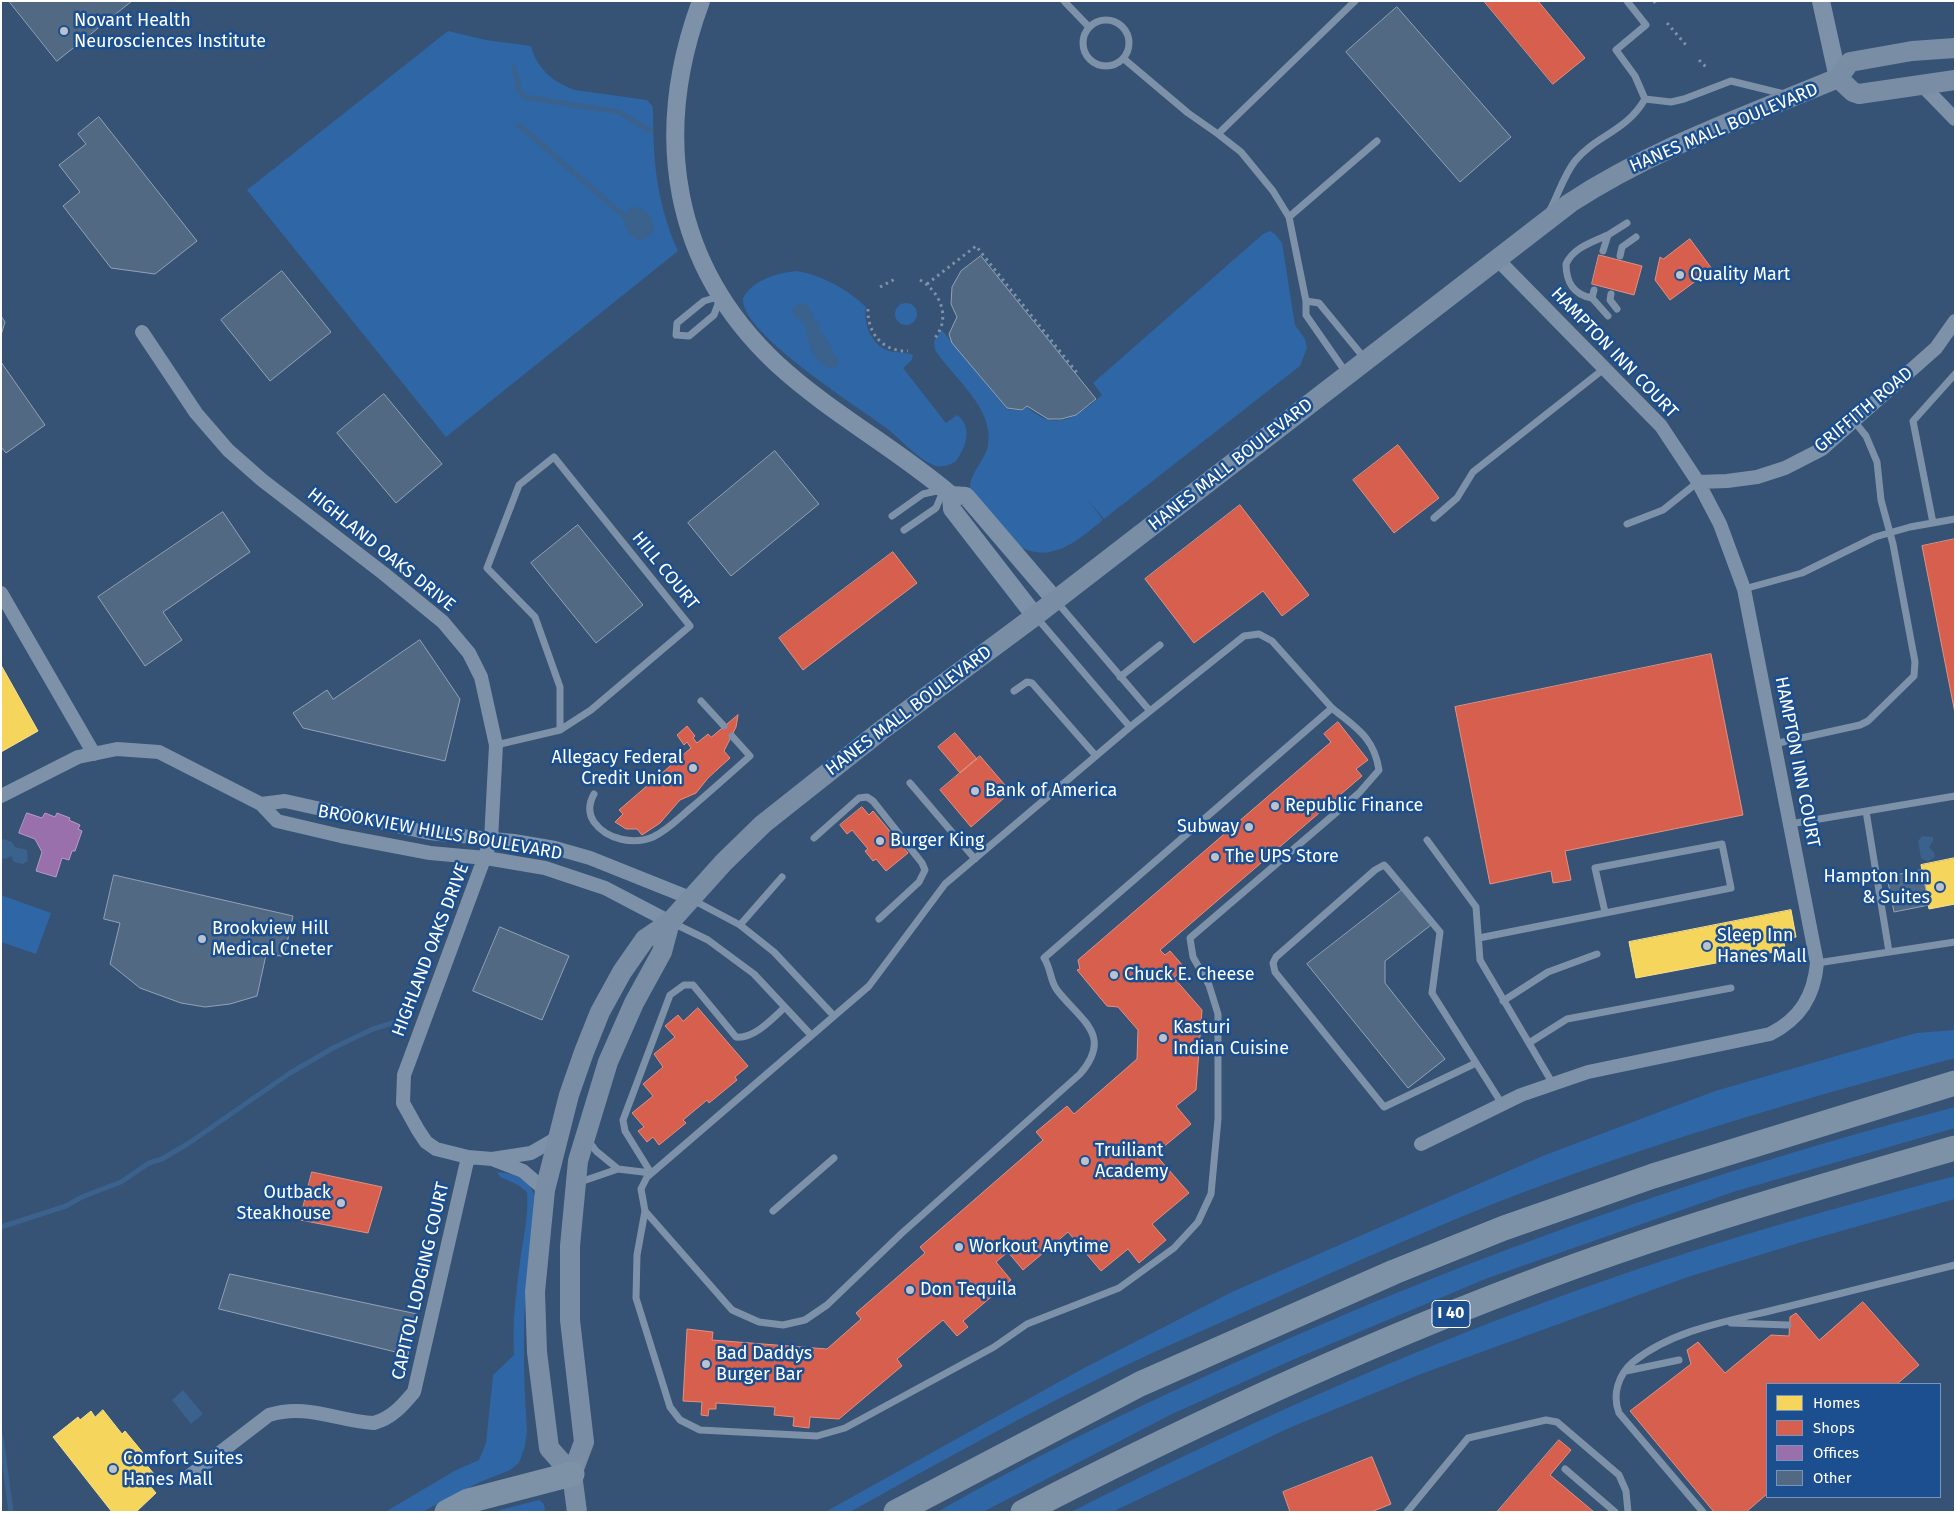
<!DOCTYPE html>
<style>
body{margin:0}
#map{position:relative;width:1956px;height:1513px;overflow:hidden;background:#365274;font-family:"Fira Sans",sans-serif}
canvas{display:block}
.frame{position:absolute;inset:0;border:2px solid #fff;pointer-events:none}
.legend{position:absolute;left:1766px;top:1383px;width:175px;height:115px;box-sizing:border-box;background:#1b4f8f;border:1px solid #7695bc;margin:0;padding:6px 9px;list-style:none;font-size:15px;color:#fff}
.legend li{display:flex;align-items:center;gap:10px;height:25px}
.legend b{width:25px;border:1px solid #7695bc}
</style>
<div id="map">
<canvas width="1956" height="1513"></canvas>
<div class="frame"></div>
<ul class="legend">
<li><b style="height:14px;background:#f6d55c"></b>Homes</li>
<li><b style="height:14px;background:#d6604d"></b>Shops</li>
<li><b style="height:14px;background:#9970ab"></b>Offices</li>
<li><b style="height:14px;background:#526984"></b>Other</li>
</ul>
</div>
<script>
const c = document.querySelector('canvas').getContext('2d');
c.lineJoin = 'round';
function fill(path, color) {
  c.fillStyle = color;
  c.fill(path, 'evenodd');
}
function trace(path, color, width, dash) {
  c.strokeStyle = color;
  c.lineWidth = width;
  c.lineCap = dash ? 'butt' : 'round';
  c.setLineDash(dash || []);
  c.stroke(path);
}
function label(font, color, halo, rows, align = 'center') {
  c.font = font + ' "Fira Sans",sans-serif';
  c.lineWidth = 5;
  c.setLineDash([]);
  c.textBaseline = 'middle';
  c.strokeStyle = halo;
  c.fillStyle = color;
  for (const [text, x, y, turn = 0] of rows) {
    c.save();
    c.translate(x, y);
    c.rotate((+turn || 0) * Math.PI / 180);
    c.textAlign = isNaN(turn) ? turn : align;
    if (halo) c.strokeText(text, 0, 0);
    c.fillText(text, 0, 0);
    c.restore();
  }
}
const green = new Path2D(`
 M448,31L486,40L531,46C537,69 553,82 575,90L647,100L653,107C653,160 656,202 678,251L446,437L247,190Z
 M1270,231L1275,234L1282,243L1295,325L1305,339L1307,348L1300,366L1104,519L1088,500L1103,520C1079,539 1052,565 1019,546L970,487C971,471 985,461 988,445C994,407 954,379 935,350L934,341L942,330L1007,409L1022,411L1027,407C1057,434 1078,416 1102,395L1093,383L1263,234Z
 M796,271C820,274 849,290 866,307C863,324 872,346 889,351C897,353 907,352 913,355L912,360L903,368L946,423L957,415C974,427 965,450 955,462C948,466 940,468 933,465C915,457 900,438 885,427C858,407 739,332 743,298C753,280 777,273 796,271Z
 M895 314a11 11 0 1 1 22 0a11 11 0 1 1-22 0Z
 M1,895L51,913L36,954L1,942Z
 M1955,1030V1058C1809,1097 1665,1139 1524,1192C1438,1225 1353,1263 1269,1301C1218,1324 1166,1346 1116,1370C1026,1414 938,1463 850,1512H825L1084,1368L1234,1291L1545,1155L1715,1091L1916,1033Z
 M1955,1107V1128L1733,1192L1488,1278L1297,1358L1172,1414L983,1512H937C1036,1455 1139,1406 1243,1359C1473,1255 1710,1171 1955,1107Z
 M497,1172C514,1174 528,1177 534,1194C540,1210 532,1231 530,1247C522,1309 523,1369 527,1431L525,1446L519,1463L510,1470L480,1482L422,1512H385L456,1470L479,1460L486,1443L493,1375L514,1355C512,1325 516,1292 520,1262C523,1238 529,1215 527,1192L518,1185L500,1177Z
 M1955,1176V1199L1802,1242L1688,1277L1421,1374L1289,1428L1112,1512H1071C1262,1415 1459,1328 1662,1261C1758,1229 1857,1202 1955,1176Z
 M539,1500L544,1504L545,1512H492Z`);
const water = new Path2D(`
 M631,207C646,207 653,216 654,231L650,236L640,241C630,236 622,228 624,216Z
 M801,303L809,306L814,319L820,324L818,330C830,339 829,349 839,360L835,368C815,370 806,339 805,324C799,320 793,318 793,308Z
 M1922,836L1933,837V841L1929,847L1934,852L1935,857L1928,862L1921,858L1918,841Z
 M3,839L12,842L15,847L27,850L28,861L23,864L14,862L11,856L5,859L1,858V840Z
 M183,1390L203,1414L191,1424L172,1400Z`);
const homes = new Path2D(`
 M1,665L38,731L1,752Z
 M1955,858V904L1929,909L1921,865Z
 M1791,910L1796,937L1784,940L1785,950L1636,978L1629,942Z
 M103,1410L122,1434L125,1431L144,1454L140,1457L159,1480L151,1487L156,1493L136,1512H112L53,1437L78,1417L80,1420L91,1411L95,1417Z`);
const shops = new Path2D(`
 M1484,1H1538L1585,58L1553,84Z
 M1690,239L1712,269L1670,300L1655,280L1660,257L1663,259Z
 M1599,255L1642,266L1634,295L1592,284Z
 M1398,445L1439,498L1394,533L1353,480Z
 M1240,505L1309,595L1282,616L1263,591L1194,643L1145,579Z
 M1955,539V713L1922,546Z
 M893,552L917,583L803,670L779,638Z
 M1711,654L1743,815L1565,851L1571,880L1553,883L1551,871L1490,884L1455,707Z
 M738,715L736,727L724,751L730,758L708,778L696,793L680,800L660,823L642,835L637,829H626L615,822L623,814L619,810L691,748L687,742L684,745L677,735L687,726L695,736L693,738L697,743L708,734L711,737Z
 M1338,722L1368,760L1356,769L1362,776L1160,950L1165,955L1170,951L1184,967L1174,978L1202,1010L1196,1090L1176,1106L1191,1124L1155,1154L1189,1193L1152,1224L1166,1240L1139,1263L1128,1249L1101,1271L1068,1232L1023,1270L1008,1252L996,1262L1011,1280L963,1321L968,1327L957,1336L943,1320L897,1359L902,1366L839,1419L810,1417L809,1428L793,1426L794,1417L774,1415L775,1407L716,1403V1409H709L708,1416L701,1415L702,1402L683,1401L687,1329L713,1332L712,1340L827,1349L861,1319L856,1313L925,1253L920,1247L1043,1140L1036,1132L1067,1106L1074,1114L1137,1059L1138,1030L1118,1007L1107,1006L1077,970L1080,969L1078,960L1331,742L1324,734Z
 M955,733L977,759L960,773L938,747Z
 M980,756L1011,792L971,827L940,790Z
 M862,807L869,815L873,811L908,853L886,871L876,859L873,861L865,851L868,849L852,830L847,834L840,825Z
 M698,1008L748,1066L735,1077L737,1080L709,1103L707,1100L683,1120L686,1123L659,1145L653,1137L647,1142L638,1131L644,1127L632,1113L653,1096L643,1084L663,1067L654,1054L675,1037L665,1026L678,1015L683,1021Z
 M312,1172L382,1187L368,1233L300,1220Z
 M1863,1302L1919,1365L1897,1384H1767V1494L1746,1512H1714L1630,1411L1691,1364L1687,1350L1698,1342L1725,1373L1771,1335L1789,1336L1790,1317L1796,1313L1819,1340Z
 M1559,1440L1571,1450L1550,1475L1594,1512H1497Z
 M1372,1457L1391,1504L1371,1512H1290L1283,1492Z`);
const offices = new Path2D(`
 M27,813L42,818L45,813L55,817L57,813L70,818L69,820L80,825L78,829L82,831L75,851H72L69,860L62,858L56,877L36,871L42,852L35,839L19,833Z`);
const stream = new Path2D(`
 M514,67L519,90L525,97L619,112L651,131
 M519,125L624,216
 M1,1227L66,1206L82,1197L121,1182L149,1163L162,1159L189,1143L290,1073L333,1048L373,1029L405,1019
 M1,1437L11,1512`);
const building = new Path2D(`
 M9,1H132L57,61Z
 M1397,7L1511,137L1460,182L1346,52Z
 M99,117L197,241L155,274L111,268L63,206L80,192L59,165L86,144L78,134Z
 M981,256L1096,399L1076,415L1061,419H1048L1027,406L1022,410L1007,408L952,343L949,334L957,317L951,304L952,287L961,271Z
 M282,271L331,332L270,381L221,320Z
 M1,316L5,322L1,335Z
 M1,362L45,425L6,453L1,447Z
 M384,394L442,464L396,503L337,433Z
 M775,451L819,504L731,576L688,523Z
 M223,512L250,552L163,612L182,640L145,666L98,597Z
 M578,525L643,605L596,643L531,563Z
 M420,640L460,699L445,761L303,728L293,713L327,690L333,699Z
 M1922,870L1929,905L1894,912L1887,877Z
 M114,875L293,916L284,956L266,955L257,996L230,1004L205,1007L181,1003L140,988L110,964L120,923L104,919Z
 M1402,890L1431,925L1385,961V983L1445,1059L1408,1088L1307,964Z
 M500,927L569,956L542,1020L473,991Z
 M230,1274L417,1314L408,1355L219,1309Z`);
const path = new Path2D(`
 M1654,1L1657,6
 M1667,23L1686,45
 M1699,60L1707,68
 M920,280C941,292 952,320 933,340
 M927,284L976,246L1078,374
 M880,287L895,279
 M868,309C867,333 883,352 908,351`);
const service = new Path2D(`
 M1064,1L1089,27
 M1627,1L1646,25L1616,50L1635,76L1645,99
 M1083 43a23 23 0 1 1 46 0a23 23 0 1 1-46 0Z
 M1124,59L1188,113L1218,134
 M1645,99L1671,102L1684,99L1731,81L1784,94
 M1550,210C1558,195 1564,175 1575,161C1596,135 1626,132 1645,99
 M1289,217L1377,141
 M1603,251L1608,235L1627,223
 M1620,256L1622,247L1636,237
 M1594,290L1592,298L1608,316
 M1611,294L1610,300L1617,309
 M721,296L714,315L689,336L676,335L677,323L704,301Z
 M1592,298C1574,295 1566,282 1566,264C1573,248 1592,242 1608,235
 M1306,301L1319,303L1365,359
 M1347,374L1306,315V301L1289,217L1273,191L1241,152L1218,134L1355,1
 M892,516L923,494L941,490
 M1434,518L1457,498L1473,472L1605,368
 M1933,523L1913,421L1955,374
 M1627,524L1663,510L1698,482
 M904,530L936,508L944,489
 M1744,589L1802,573L1875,537L1910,527L1955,519
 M1056,601L1150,711
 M1037,618L1130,727
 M1259,634L1272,641L1332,708L1044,958C1051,968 1050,981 1057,990C1080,1020 1114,1035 1080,1074L902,1233L827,1305L805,1320L783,1325L759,1322L732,1310L645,1211L641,1189L647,1177L869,986L945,884L1130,727L1244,636Z
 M1120,677L1160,645
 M1014,691L1027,682L1032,683L1096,756
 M701,701L724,726
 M1774,744L1860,725L1868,721L1914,676L1915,662L1893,544L1881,500L1877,462L1866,436L1854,421
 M496,745L560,730L591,710L690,626L554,457L519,485L487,568L535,617L560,687V730
 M910,783L975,859
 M594,794C589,803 588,813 594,822C607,840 634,845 653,837C668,830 680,817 692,807C712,790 731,773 750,756L732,736
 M1866,811L1889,952
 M1790,824L1955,796
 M814,838L859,798L867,797L873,801L922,863L925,870L919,882L879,919
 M1427,840L1476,907L1480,960L1553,1084
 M693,900L740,925L774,952L834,1016
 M671,922L708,940L754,974L811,1035
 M740,925L782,877
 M1479,938L1731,888L1722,844L1595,868L1605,912
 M1817,963L1955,942
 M1503,1001L1548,972L1597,954
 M1529,1043L1567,1019L1731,988
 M1476,1063L1384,1107L1275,972L1273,963L1276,957L1375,870L1384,865L1387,868L1440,932L1432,993L1502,1104
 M588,1140L596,1151L618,1169
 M651,1173L625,1131L623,1120L670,995L684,985H693L736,1037C754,1039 772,1019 785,1007
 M580,1182L618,1169L651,1173
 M645,1211L637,1255L636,1298L670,1407L680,1420L700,1430L817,1436L845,1428L994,1347L1027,1324L1119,1288L1174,1248L1198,1222L1211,1194L1218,1119V1014L1209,985L1193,957L1190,938L1359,793L1379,770C1374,737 1356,728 1332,708
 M773,1211L834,1158
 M1731,1323L1788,1325
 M1626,1371L1679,1360
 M1565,1469L1615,1512
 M1407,1512L1468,1438L1546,1420L1557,1422L1619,1475L1626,1491L1628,1512
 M1703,1512L1619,1413C1612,1395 1618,1375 1633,1362C1675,1328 1735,1320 1786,1307C1842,1293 1898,1279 1955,1265`);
const minor = new Path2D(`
 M1921,84L1955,119
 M142,332L196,413L228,450L262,480L383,573L443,622L469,653L481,677L496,745L491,840L404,1075L403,1103L418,1130L426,1142L436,1149L468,1157L492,1159L531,1153L557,1138
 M1698,482L1727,481L1757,477L1785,468L1822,449L1936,348L1955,321
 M1,593L94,754
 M1,796L78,757L117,749L159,752L261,804L277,821L341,836L430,853L486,858L545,868L605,888L670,922
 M261,804L285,801L429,833L514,841L555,848L590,858L690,898
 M1421,1144L1521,1095L1588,1072L1770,1034C1800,1019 1814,996 1817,963L1744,589L1720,524L1698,482L1661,426L1497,259
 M492,1159L523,1171L545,1190
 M188,1477L269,1415C307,1403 336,1421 374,1423C392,1418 402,1406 414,1392L468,1157`);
const tertiary = new Path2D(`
 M701,1C652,133 671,264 776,363C830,413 896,448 951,495L966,496L1055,600
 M1821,1L1838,78
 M951,495L952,509L1035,616`);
const secondary = new Path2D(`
 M1838,78L1853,92L1859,94L1955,80
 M572,1474L549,1448L537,1352L535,1292L545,1190L569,1095L584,1052L600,1012L622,972L645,939L670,922L724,862L763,824L883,729L1035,616L1570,203C1654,148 1747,116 1838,78L1850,62L1912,51L1955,48
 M577,1512L572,1474L584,1442L570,1320V1246L578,1161L608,1062L634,1003L662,952L670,922`);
const motorway = new Path2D(`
 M447,1512L468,1501L572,1474
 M896,1512L1140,1384L1394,1272L1504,1228L1653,1176L1955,1083
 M1023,1512C1195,1423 1370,1342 1551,1275C1683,1226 1819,1187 1955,1148`);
const markers = [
 [64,31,5,"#b9c2ce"],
 [1680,275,5,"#b9c2ce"],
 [693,768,5,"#b9c2ce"],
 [975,791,5,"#b9c2ce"],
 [1275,806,5,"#b9c2ce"],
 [1249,827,5,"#b9c2ce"],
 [880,841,5,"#b9c2ce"],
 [1215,857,5,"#b9c2ce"],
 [1940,887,5,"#b9c2ce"],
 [202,939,5,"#b9c2ce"],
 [1707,946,5,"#b9c2ce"],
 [1114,975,5,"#b9c2ce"],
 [1163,1038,5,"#b9c2ce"],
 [1085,1161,5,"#b9c2ce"],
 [341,1203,5,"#b9c2ce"],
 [959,1247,5,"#b9c2ce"],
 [910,1290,5,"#b9c2ce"],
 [706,1364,5,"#b9c2ce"],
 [113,1469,5,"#b9c2ce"]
];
const shields = [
 [1451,1314,38]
];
const shieldNames = [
 ["I 40",1451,1314]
];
const poiNames = [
 ["Novant Health",74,21],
 ["Neurosciences Institute",74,42],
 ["Quality Mart",1690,275],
 ["Allegacy Federal",683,758,"right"],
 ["Credit Union",683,779,"right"],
 ["Bank of America",985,791],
 ["Republic Finance",1285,806],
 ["Subway",1239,827,"right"],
 ["Burger King",890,841],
 ["The UPS Store",1225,857],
 ["Hampton Inn",1930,877,"right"],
 ["& Suites",1930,898,"right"],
 ["Brookview Hill",212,929],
 ["Medical Cneter",212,950],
 ["Sleep Inn",1717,936],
 ["Hanes Mall",1717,957],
 ["Chuck E. Cheese",1124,975],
 ["Kasturi",1173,1028],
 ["Indian Cuisine",1173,1049],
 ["Truiliant",1095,1151],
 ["Academy",1095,1172],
 ["Outback",331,1193,"right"],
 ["Steakhouse",331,1214,"right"],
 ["Workout Anytime",969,1247],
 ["Don Tequila",920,1290],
 ["Bad Daddys",716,1354],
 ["Burger Bar",716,1375],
 ["Comfort Suites",123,1459],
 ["Hanes Mall",123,1480]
];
const streetNames = [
 ["HANES MALL BOULEVARD",1724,128,-23],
 ["HAMPTON INN COURT",1614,353,46],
 ["GRIFFITH ROAD",1864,410,-40],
 ["HANES MALL BOULEVARD",1231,465,-38],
 ["HIGHLAND OAKS DRIVE",381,550,39],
 ["HILL COURT",665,571,51],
 ["HANES MALL BOULEVARD",909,711,-37],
 ["HAMPTON INN COURT",1797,762,79],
 ["BROOKVIEW HILLS BOULEVARD",440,833,10],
 ["HIGHLAND OAKS DRIVE",431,950,-69],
 ["CAPITOL LODGING COURT",421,1281,-77]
];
fill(green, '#2f66a5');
fill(water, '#3b618d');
fill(homes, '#f6d55c');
trace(homes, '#f9e28d', 1);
fill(shops, '#d6604d');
trace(shops, '#e29082', 1);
fill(offices, '#9970ab');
trace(offices, '#b89bc4', 1);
trace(stream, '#3b618d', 5);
fill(building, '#526984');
trace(building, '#92a2b6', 1);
trace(path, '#7d92a8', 3, [2.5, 4]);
trace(service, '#7d92a8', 7);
trace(minor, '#7d92a8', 14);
trace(tertiary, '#7d92a8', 18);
trace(secondary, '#798da4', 20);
trace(motorway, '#7e92a7', 25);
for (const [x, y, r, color] of markers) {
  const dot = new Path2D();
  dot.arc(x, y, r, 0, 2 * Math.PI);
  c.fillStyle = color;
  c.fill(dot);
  trace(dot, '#1b4f8f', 2);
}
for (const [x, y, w] of shields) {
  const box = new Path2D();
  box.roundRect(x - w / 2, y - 13.5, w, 27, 4);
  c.fillStyle = '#1b4f8f';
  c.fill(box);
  trace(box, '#fff', 1);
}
label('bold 16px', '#fff', null, shieldNames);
label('18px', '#fff', '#1b4f8f', poiNames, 'left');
label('18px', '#fff', '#1b4f8f', streetNames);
</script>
